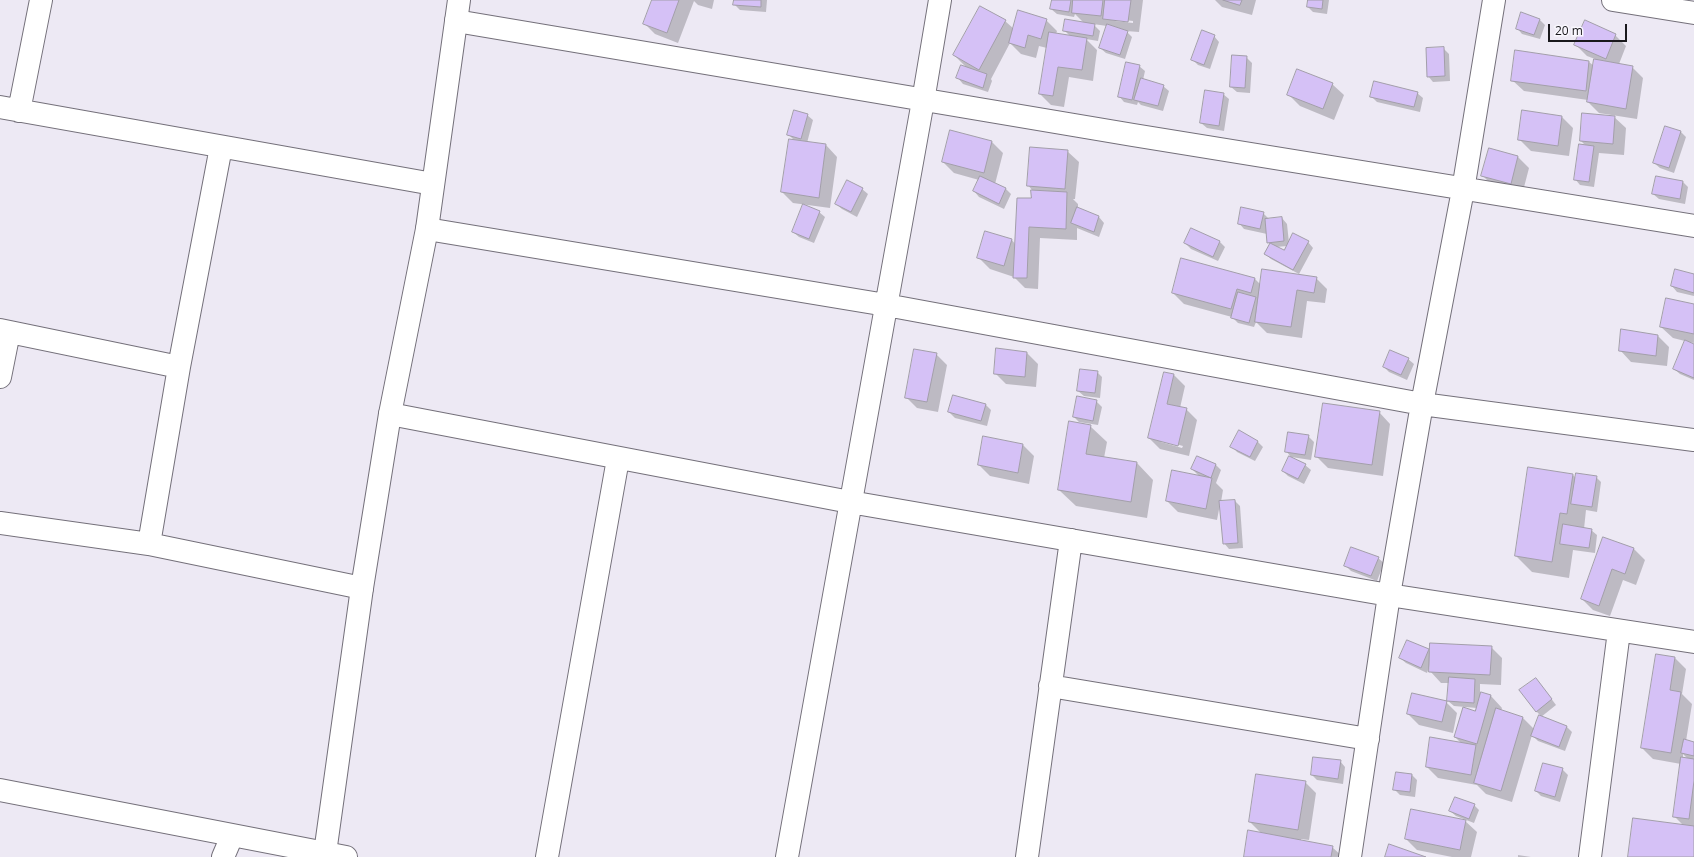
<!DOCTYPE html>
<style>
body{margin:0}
#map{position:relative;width:1694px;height:857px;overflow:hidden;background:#ede9f4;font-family:"Open Sans",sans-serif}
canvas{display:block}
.scale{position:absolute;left:1548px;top:24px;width:79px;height:18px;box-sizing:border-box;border:2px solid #19181c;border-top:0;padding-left:5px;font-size:12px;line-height:14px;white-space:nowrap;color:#19181c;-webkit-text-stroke:3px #f9f7fe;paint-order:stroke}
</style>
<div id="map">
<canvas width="1694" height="857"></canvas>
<div class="scale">20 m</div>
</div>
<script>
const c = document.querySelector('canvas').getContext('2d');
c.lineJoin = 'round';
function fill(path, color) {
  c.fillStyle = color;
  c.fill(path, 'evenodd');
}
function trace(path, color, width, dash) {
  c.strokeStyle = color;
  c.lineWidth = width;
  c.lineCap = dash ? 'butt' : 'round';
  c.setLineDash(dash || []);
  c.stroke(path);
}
const shadow = new Path2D(`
 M653,0H714L712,9L698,5L694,1L678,43L655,34L644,23Z
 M735,0H767L766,12L740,10L734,4Z
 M1053,0H1143L1139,32L1126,31L1132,37L1125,59L1106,53L1100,48L1107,26L1093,24L1100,31L1098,41L1086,39L1097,50L1093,81L1069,77L1064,107L1051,105L1040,94L1047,48L1039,46L1036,58L1021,54L1010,43L991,79L992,81L988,92L963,84L958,78L967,68L954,55L1005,21L1014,29L1046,20L1057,31L1056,34L1070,36L1064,30L1084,23L1075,14L1074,17L1057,14L1051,9ZM1115,19L1133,21V23L1115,21Z
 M1215,0H1256L1252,15L1222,7Z
 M1309,0H1329L1327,14L1313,12L1308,7Z
 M1539,19L1545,25L1540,39L1522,34L1517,28Z
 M1615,35L1626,46L1619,64L1632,67L1643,78L1637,119L1599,113L1588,102V100L1524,91L1512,80L1516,51L1589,62L1594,66L1595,59L1587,56L1576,45Z
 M1214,36L1219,42L1210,69L1198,65L1192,59Z
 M1443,48L1449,54L1450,81L1433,82L1428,76Z
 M1246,57L1252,63L1250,93L1237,92L1231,87Z
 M1139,66L1145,71L1143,80L1163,86L1169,91L1163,111L1141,105L1138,102L1137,105L1124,102L1119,96Z
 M1332,84L1344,95L1334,120L1300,106L1289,95Z
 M1417,93L1423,98L1420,112L1377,102L1371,96Z
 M1223,94L1229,99L1224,131L1207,128L1201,123Z
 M1523,111L1562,117L1573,128L1569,156L1531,151L1519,139Z
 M807,115L813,120L807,143L826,145L837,157L830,208L793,203L782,192L795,141L789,135Z
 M1613,116L1626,128L1624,155L1599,153L1594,187L1580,185L1575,179L1585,145L1581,141Z
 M951,131L992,142L1003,153L995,184L1006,189L1011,194L1004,209L979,197L974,191L979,180L954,173L943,162Z
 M1681,132L1686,137L1674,173L1660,168L1654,163Z
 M1489,149L1518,157L1529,168L1522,195L1494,187L1482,175Z
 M1067,151L1079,162L1075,199H1073L1078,204V209L1099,217L1104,223L1099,237L1077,228V240L1040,238L1038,289L1025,288L1014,277L990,269L979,258L1012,240L1015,244L1032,199V190L1028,185Z
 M1683,182L1688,187L1685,204L1659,199L1653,194Z
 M862,189L868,194L857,217L842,209L836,204Z
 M819,212L825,217L814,243L799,237L793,232Z
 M1263,213L1269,219L1282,218L1287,224L1289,243L1308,242L1313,248L1299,274L1271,259L1265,254L1270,244L1268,242L1267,234L1244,229L1239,223ZM1287,246L1284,252L1276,247Z
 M1192,229L1220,242L1225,247L1218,261L1191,249L1185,243Z
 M1694,275V296L1677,292L1672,286Z
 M1316,278L1327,289L1325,303L1307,301L1302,338L1267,333L1256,322L1254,327L1238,323L1232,317L1184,304L1173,293L1255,279L1261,285Z
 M1694,305V343L1688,342L1694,345V380L1680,374L1674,369L1685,341L1673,338L1661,327Z
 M1622,330L1658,336L1669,347L1667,366L1631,362L1620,350Z
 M1027,353L1038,364L1036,387L1006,384L995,373Z
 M936,354L947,365L938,412L917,408L906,397Z
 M1408,359L1414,364L1407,380L1389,372L1384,367Z
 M1097,372L1102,377L1100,398L1084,396L1078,391Z
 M1174,375L1185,386L1180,408L1186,409L1197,420L1189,456L1160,449L1149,438ZM1161,440L1183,446L1182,448L1161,442Z
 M1096,401L1102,407L1098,425L1079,422L1074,417Z
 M986,405L991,410L987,426L955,418L949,412Z
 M1379,412L1390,424L1383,476L1328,468L1316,456Z
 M1090,426L1107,442L1104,458L1137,463L1153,480L1147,518L1076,506L1059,490Z
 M1239,432L1258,442L1263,447L1255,461L1237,452L1232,446Z
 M1308,436L1314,442L1311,460L1291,457L1286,451Z
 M984,437L1023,445L1034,456L1029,484L990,476L979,465Z
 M1198,457L1216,465L1221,470L1216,483L1223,490L1221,502L1235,501L1240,506L1243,548L1229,549L1224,543L1220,504L1217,520L1178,512L1167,501L1200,477L1192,469Z
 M1305,465L1311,470L1304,484L1288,476L1283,471Z
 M1573,475L1576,478L1596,477L1601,482L1597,512L1586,510L1584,529L1591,530L1597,535L1595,553L1573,550L1569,578L1532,572L1516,556Z
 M1603,538L1634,549L1645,560L1636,585L1623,580L1610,616L1593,610L1582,599Z
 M1378,558L1384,563L1377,581L1351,571L1345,565Z
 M1407,641L1431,652L1491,647L1502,658L1501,685L1480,684V693L1491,696L1502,708L1501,711L1523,718L1535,730L1540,715L1536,711L1541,685L1556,705L1541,717L1566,726L1572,732L1565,751L1538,741L1532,735L1512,802L1486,794L1477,785L1438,778L1427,767L1461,743L1455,737L1475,712L1477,708L1454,706L1448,701L1449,683H1441L1430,671V665L1427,673L1406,663L1400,658Z
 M1675,658L1686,669L1682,694L1692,704L1686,741L1694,743V857H1629L1683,825L1674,816L1681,764L1653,759L1642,748ZM1683,754L1688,759L1683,758Z
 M1446,702L1457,713L1453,733L1419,725L1408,714Z
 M1340,761L1345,767L1343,784L1317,780L1312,775Z
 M1562,769L1568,775L1560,802L1541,796L1536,791Z
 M1412,775L1417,780L1415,797L1400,795L1394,789Z
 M1305,782L1316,793L1309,840L1301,839V841L1332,847L1343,857H1245L1262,834L1250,822Z
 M1474,805L1479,810L1474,823L1456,816L1450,811Z
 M1464,820L1477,832L1471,857H1452L1417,850L1406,839Z
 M1518,855L1531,857H1518Z`);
const building = new Path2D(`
 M652,0H679L667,33L643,24Z
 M734,0H761V7L733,5Z
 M1052,0H1071L1069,12L1050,9Z
 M1073,0H1103L1101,16L1072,13Z
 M1105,0H1131L1128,22L1103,19Z
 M1223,0H1242L1240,5Z
 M1308,0H1323L1322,9L1307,7Z
 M980,6L1006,20L979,70L953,55Z
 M1018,10L1047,19L1041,39L1028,35L1025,48L1009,43Z
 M1521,12L1540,19L1534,35L1516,29Z
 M1065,19L1095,24L1093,36L1063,31Z
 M1585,20L1616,34L1606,59L1574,45Z
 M1107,24L1128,31L1120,55L1099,48Z
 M1202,30L1215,35L1204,65L1191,60Z
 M1049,32L1087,38L1082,70L1058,67L1053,96L1039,94Z
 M1444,47L1445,76L1427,77L1426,48Z
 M1515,50L1589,61L1586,91L1511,81Z
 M1232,55L1247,56L1245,88L1230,87Z
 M1594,59L1633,66L1626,109L1587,102Z
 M1126,62L1140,65L1132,100L1118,97Z
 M961,65L987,74L983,88L956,78Z
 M1297,69L1333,83L1323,109L1287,95Z
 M1141,78L1164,85L1158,106L1134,100Z
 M1374,81L1418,92L1414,107L1370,97Z
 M1205,90L1224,93L1219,126L1200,123Z
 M794,110L808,114L801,139L787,135Z
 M1522,110L1562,116L1558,146L1518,140Z
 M1582,113L1615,116L1613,144L1580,141Z
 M1665,126L1681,131L1669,168L1653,163Z
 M950,130L992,141L984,173L942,162Z
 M789,139L826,144L819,198L781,192Z
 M1579,144L1594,146L1589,182L1574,180Z
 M1030,147L1068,150L1065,189L1027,186Z
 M1489,148L1518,156L1511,184L1481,176Z
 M980,176L1006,188L999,204L973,191Z
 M1656,176L1683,181L1680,199L1652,194Z
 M847,180L863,188L851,212L835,204Z
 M1031,190L1067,192L1066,229L1029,227L1027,278H1013L1017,198H1031Z
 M803,204L820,211L809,239L792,232Z
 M1077,207L1099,216L1094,232L1071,223Z
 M1241,207L1264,212L1260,229L1238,224Z
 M1282,217L1284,241L1267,243L1265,219Z
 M1191,228L1220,241L1213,257L1184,243Z
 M985,231L1012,239L1004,266L977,258Z
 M1293,233L1309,241L1293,270L1264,254L1270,243L1284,250Z
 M1181,258L1255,278L1251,293L1237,289L1231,309L1172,293Z
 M1262,269L1317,277L1314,293L1297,290L1291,327L1255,322Z
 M1675,269L1694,274V293L1671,286Z
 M1238,292L1256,297L1249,323L1231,318Z
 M1666,298L1694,304V334L1660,327Z
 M1621,329L1658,335L1656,356L1619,351Z
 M1685,340L1694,344V378L1673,369Z
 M996,348L1027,352L1025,377L994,374Z
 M914,349L937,353L927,402L905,398Z
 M1390,350L1409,358L1401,375L1383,367Z
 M1080,369L1098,371L1095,393L1077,391Z
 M1164,372L1174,374L1167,404L1187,408L1178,446L1148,438Z
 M953,395L986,404L981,421L948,412Z
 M1077,396L1097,400L1093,421L1073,417Z
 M1323,403L1380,411L1372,465L1315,457Z
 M1069,421L1091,425L1086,454L1137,462L1131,502L1058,490Z
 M1239,430L1258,441L1250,457L1230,447Z
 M1288,432L1309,435L1305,455L1285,452Z
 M983,436L1023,444L1018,473L978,465Z
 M1197,456L1216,464L1211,478L1191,469Z
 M1289,456L1306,464L1298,479L1282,471Z
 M1528,467L1573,474L1567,514L1560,513L1552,562L1515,556Z
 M1172,470L1212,478L1206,509L1166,501Z
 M1576,473L1597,476L1592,507L1571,504Z
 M1235,500L1238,543L1223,544L1219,501Z
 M1563,524L1592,529L1589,548L1560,544Z
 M1603,537L1634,548L1625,574L1612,569L1599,606L1581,599Z
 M1351,547L1379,557L1371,576L1344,566Z
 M1407,640L1429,649L1421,668L1399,658Z
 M1430,643L1492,646L1490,675L1429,672Z
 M1656,654L1675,657L1670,690L1681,692L1671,753L1641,748Z
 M1449,677L1475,679L1474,703L1447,701Z
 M1536,678L1552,699L1536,712L1519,690Z
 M1481,692L1491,695L1477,744L1454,737L1463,707L1475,711Z
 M1412,693L1447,701L1442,722L1407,714Z
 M1496,708L1523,717L1501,791L1474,783Z
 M1539,715L1567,726L1559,747L1531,736Z
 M1430,737L1476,745L1471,775L1426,767Z
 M1684,739L1694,742V756L1681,753Z
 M1313,757L1341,760L1338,779L1311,775Z
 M1681,757L1694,759V781L1689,819L1673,817Z
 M1543,763L1563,768L1555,797L1535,791Z
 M1396,772L1412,774L1410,792L1393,790Z
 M1256,774L1306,781L1298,830L1249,822Z
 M1455,797L1475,804L1469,819L1449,811Z
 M1411,809L1466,820L1460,850L1405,839Z
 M1633,818L1694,826V857H1628Z
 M1248,830L1333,846L1331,857H1244Z
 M1389,844L1426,857H1385Z`);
const minor = new Path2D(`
 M1613,0L1694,13
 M456,21C868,91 1281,161 1694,226
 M0,107L433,184
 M19,111L41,0
 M427,229L886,305L1422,404L1694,440
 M0,330L179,367
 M0,377L9,332
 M390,414L850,502L1389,595L1694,642
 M0,523L149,544L362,588
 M149,544L179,367L221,147
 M1050,686L1368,739
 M547,857L618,459
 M787,857L923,101L940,0
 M1027,857L1071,540
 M1350,857L1389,595L1422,404L1463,190L1494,0
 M1590,857L1619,631`);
const tertiary = new Path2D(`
 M325,853L362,588L390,414L427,229L459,0
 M223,857L232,836`);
const secondary = new Path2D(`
 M0,790L346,857`);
fill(shadow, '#0003');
fill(building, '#d5c1f6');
trace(building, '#a29ea9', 1);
trace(minor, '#74707a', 24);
trace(tertiary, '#74707a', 24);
trace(secondary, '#74707a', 24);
trace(minor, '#fff', 22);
trace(tertiary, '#fff', 22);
trace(secondary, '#fff', 22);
</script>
